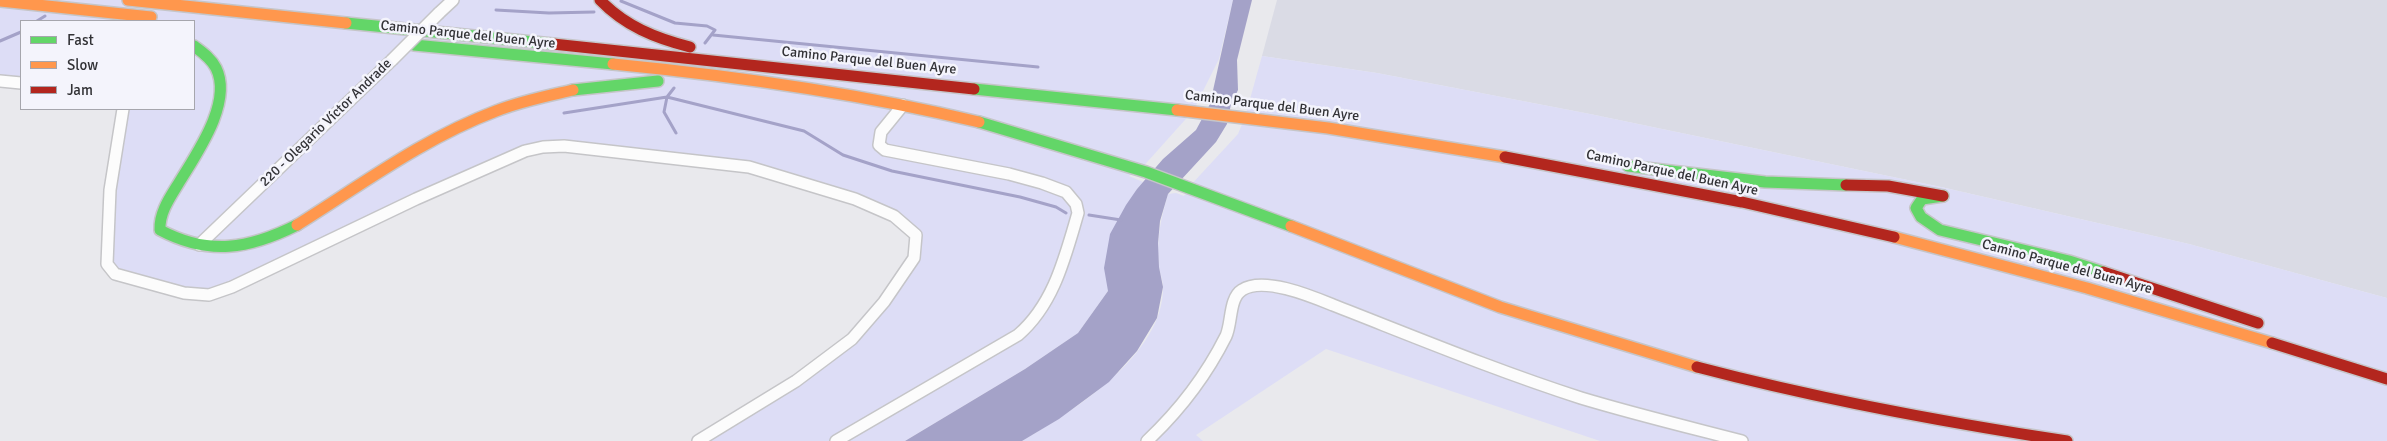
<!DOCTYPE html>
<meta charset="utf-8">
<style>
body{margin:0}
#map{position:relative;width:2387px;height:441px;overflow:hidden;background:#e9e9ed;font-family:Signika,sans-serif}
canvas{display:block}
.legend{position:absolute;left:20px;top:20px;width:175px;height:90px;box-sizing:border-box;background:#f4f4fc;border:1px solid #a6a6ad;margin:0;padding:6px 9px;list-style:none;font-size:15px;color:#323236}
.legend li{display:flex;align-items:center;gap:10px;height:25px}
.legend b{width:25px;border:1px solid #a6a6ad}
</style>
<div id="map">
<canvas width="2387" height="441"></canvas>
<ul class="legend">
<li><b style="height:6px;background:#63d668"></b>Fast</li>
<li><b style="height:6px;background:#ff974d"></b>Slow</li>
<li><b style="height:6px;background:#b3261e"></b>Jam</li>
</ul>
</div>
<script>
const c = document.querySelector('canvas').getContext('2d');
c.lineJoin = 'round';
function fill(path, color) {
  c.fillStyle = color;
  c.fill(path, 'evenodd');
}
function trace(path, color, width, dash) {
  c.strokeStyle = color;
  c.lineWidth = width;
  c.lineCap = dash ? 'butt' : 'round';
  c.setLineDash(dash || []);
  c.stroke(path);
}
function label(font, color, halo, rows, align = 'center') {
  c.font = font + ' Signika,sans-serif';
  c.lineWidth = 5;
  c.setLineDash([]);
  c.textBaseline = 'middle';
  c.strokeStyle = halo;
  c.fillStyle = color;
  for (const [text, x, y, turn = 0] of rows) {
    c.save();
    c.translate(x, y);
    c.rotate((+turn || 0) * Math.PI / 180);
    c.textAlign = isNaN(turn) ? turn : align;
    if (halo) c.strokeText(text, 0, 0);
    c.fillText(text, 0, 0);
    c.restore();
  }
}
const built = new Path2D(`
 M1277,0H2387V298L2189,244L1941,187L1590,114L1377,73L1262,56Z`);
const green = new Path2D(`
 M0,0H1233L1219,59L1193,111L1140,170L1129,176L1143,182L1137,189L1108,291L1078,333L1025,369L905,441H698L852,339L914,258L915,235L894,216L749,167L543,147L209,295L115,274L107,264L123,109H194V21H21V83L0,81Z
 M1262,56L1377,73L1590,114L1941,187L2189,244L2387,298V441H1600L1326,349L1196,435L1203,441H1022C1073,411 1164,355 1163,287C1163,280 1159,272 1159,265C1156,240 1161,218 1168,194L1176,193L1184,196L1189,187L1238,134L1245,117Z`);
const water = new Path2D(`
 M1233,0H1252L1237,60L1238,90L1231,104L1227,124L1216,142L1168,194L1160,221L1158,243L1159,267L1163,287L1157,318L1137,351L1109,382L1059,419L1022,441H905L1025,369L1078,333L1108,291L1104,268L1110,234L1126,205L1137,189L1163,159L1196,130L1210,104Z`);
const stream = new Path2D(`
 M621,1L675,23L707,26L715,30L705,43
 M496,10L549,13L594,12
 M37,21L45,16
 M713,35L1038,67
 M0,41L21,32
 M674,88L667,97L804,131L843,155L892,171L1020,197L1056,207L1066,213
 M667,97L664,112L676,133
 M564,113L667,97
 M1089,215L1121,220`);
const street = new Path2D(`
 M439,13L453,0
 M0,81L21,83
 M123,109L110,190L107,264L115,274L184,293L209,295L232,287L416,199L525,151L543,147L564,146L749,167L855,199L894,216L916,235L914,258L884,302L852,339L796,381L698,441
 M199,245L392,60
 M836,441L1018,335C1054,304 1065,257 1078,213L1076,204L1066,192L1042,183L1009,174L885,150L879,145L881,132L903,105
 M1147,441C1180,410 1206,376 1226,336C1232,323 1229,298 1242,290C1263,276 1311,296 1333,305C1415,337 1497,371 1581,398C1634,414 1688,427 1742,441`);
const fast = new Path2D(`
 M346,23L553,44
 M414,45L613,64
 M194,46C202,52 211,58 216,68C233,102 197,153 180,181C171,196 159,212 160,230C209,256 249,249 297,225
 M974,89L1177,110
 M573,90L658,81
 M979,122L1146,172L1291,226
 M1628,166L1765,182L1846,185
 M1943,196L1922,199L1916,208L1921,217L1940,230L2069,261L2103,272`);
const slow = new Path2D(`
 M128,0L346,23
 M0,1L151,17
 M613,64C736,76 858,93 979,122
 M1177,110L1328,128L1505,157
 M297,225C361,185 424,138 496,111C521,101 547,96 573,90
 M1291,226L1500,307L1697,367
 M1894,237L2087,288L2272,343`);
const jam = new Path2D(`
 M600,0C625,26 655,38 690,47
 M553,44L974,89
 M1505,157L1742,202L1894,237
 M1846,185L1888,186L1943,196
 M2103,272L2258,323
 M2272,343L2387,379
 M1697,367C1819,399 1942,422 2067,441`);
const streetBridge = new Path2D(`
 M392,60L439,13`);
const streetNames = [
 ["Camino Parque del Buen Ayre",468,35,6],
 ["Camino Parque del Buen Ayre",869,61,6],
 ["Camino Parque del Buen Ayre",1272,106,7],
 ["220 - Olegario Víctor Andrade",326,123,-44],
 ["Camino Parque del Buen Ayre",1672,173,12],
 ["Camino Parque del Buen Ayre",2067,267,15]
];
fill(built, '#dadbe5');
fill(green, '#ddddf6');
fill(water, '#a4a2c8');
trace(stream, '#a4a2c8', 3);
trace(street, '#c5c5c8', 14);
trace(fast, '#c5c5c8', 14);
trace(slow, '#c5c5c8', 14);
trace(jam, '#c5c5c8', 14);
trace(street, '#fcfcfc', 11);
trace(fast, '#63d668', 11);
trace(slow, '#ff974d', 11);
trace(jam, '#b3261e', 11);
trace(streetBridge, '#c5c5c8', 14, []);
trace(streetBridge, '#fcfcfc', 11);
label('14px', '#323236', '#f4f4fc', streetNames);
</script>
